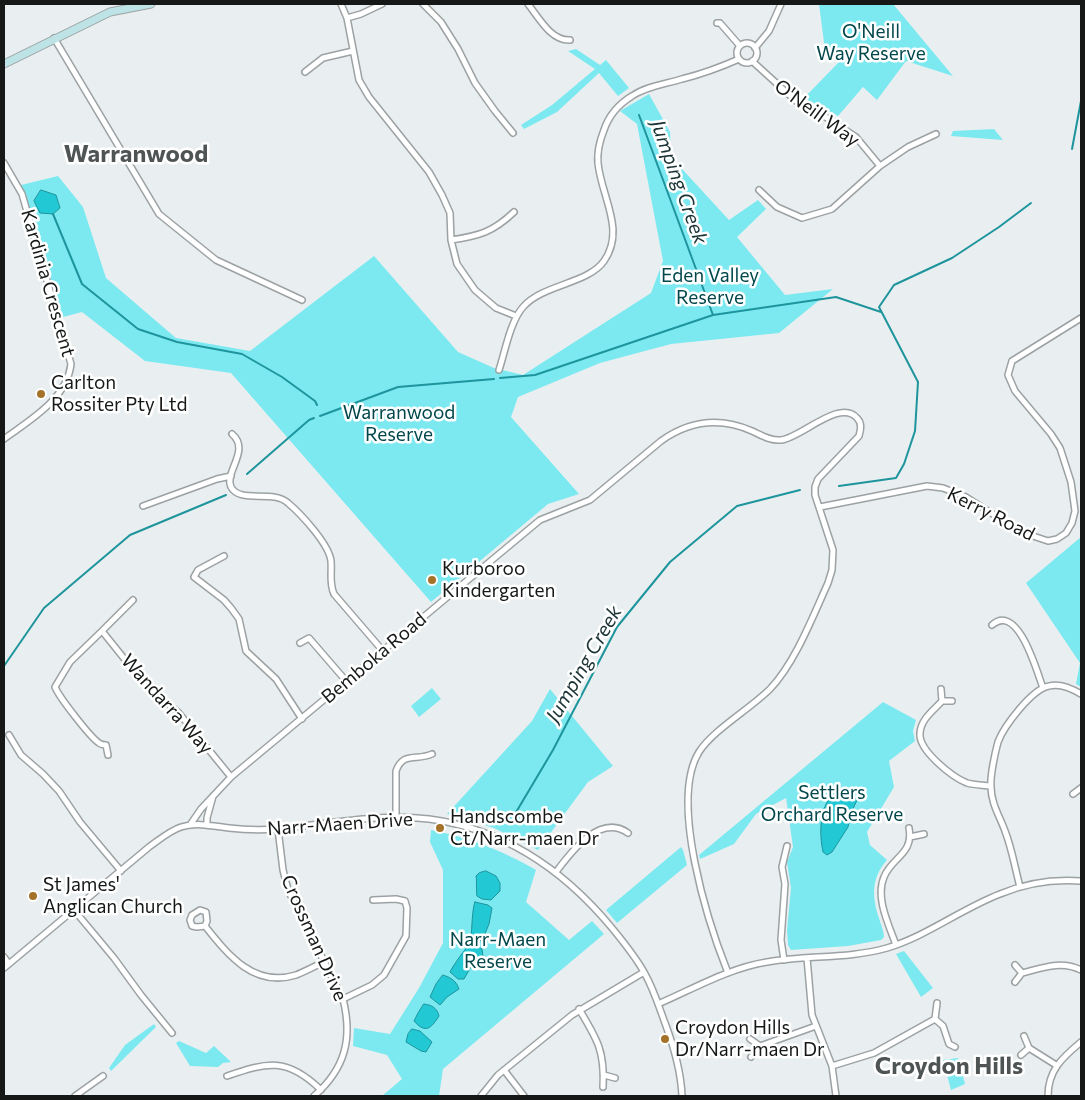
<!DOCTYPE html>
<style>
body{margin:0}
#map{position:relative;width:1085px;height:1100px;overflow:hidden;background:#e9eff0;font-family:Commissioner,sans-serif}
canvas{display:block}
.frame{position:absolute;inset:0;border:5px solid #161818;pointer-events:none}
</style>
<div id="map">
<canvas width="1085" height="1100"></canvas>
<div class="frame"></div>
</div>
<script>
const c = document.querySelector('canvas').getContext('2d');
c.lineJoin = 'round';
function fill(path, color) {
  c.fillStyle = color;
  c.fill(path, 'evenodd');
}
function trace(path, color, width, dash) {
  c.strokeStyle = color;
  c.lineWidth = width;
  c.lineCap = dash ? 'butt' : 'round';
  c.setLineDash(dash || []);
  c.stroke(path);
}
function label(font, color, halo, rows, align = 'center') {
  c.font = font + ' Commissioner,sans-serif';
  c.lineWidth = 5;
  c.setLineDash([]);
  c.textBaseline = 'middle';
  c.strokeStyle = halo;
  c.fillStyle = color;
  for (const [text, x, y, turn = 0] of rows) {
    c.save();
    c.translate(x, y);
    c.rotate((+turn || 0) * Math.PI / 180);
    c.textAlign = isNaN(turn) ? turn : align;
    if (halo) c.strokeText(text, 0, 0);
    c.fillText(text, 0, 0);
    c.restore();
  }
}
const green = new Path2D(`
 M819,4H893L953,76L906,61L877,100L863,87L838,116L804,98L838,63L825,50Z
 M576,49L600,65L606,60L629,88L618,96L599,73L557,112L524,129L521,125L552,105L595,69L568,51Z
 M649,94L670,132L671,157L729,220L758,200L766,209L737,237L785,295L833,289L779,333L671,344L600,363L518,397L511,417L579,494L548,504L431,602L231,373L145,361L82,312L63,317L37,235L17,186L58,176L83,207L106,278L176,338L250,351L374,256L458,352L494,368L523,375L651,293L663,261L637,124L620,111Z
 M994,129L1003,140L951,136L953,131Z
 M1081,537V687L1076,684L1080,663L1026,583Z
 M432,688L441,699L419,717L411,706Z
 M550,689L613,766L588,782L538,850L494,828L447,814L532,721Z
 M883,702L916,720L913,731L915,741L889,761L894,787L867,832L870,845L887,860C871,878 872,897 879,918C881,925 884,931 884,937L881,940L848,946L791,950L788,945L787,930L791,888L787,862L793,847L786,798L756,814L734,844L700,859L699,855Z
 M431,830C471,838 501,850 536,870L526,902L569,940L592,921L604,934L443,1069L439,1096H382L402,1079L387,1055L353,1046L354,1028L390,1034L419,988L443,943V870L430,842Z
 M681,847L683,850L687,865L617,923L606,910Z
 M904,951L933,988L921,997L896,954Z
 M154,1024L156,1027L111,1071L109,1068L125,1045Z
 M179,1041L206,1053L214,1046L231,1062L223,1063L218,1067L190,1066L176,1043Z
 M958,1058L965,1084L951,1090L943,1060Z`);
const water = new Path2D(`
 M41,190L56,195L60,208L53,214L40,213L34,201Z
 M835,791C843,791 851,794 857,800L852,811L848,827L832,852L827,855L823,852C819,832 819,807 835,791Z
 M486,871L496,876L500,883V891L491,900L482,899L477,896C476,893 477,881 476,876L479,873Z
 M475,902L488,905L492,908L489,924L482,941L471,938C472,929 472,908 475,902Z
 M471,943L482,949L483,956L479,962L472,965L464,979H458L450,972C452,967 467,946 471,943Z
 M443,975C452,978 456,981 459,989L447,997L440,1005L430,997L436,984Z
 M424,1004C432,1005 437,1008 439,1016C432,1027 426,1035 414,1021L418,1013Z
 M412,1029L420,1031L432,1042L426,1052L421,1051L406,1042L408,1034Z`);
const stream = new Path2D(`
 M639,115L713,315
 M1072,149L1081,101
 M53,214L82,284L138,329L177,342L242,354L282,377L315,401L317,405
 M500,378L535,375L713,315L836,297L881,312
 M320,416L398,387L494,379
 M247,474L309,420L314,418
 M839,486L896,478L904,464L915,431L918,382L879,307L894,285L952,258L999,227L1031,203
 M4,666L44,608L130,535L226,495
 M515,814L553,750L617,627L670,562L737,506L800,490`);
const street = new Path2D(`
 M341,4L347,18L359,80L369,97L429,172L442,195L450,213L451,240L457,264L475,290L496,308L516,316
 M423,4L441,22L458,49L475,83L495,111L513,133
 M528,4C539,18 551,41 570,40
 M347,18L361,14L382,4
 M717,23H720L740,46
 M54,38L159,214L216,260L302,300
 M737 53a10 10 0 1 1 20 0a10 10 0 1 1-20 0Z
 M755,48L769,31L781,4
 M752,61L796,101L827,118L856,137L880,166
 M305,72L323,58L353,51
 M4,163L22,194L71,364C67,399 30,420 4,439
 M759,190L777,207L802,218L832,209L880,166L908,147L936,134
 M451,240C479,236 493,232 514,212
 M499,370C505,352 510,322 523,307C543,284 588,284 604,261C626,230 601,196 598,163C597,152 600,140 604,130C609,115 619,104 632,96C647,86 666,84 682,79C702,74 721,67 739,59
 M232,434C251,450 224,472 231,487C240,504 273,489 288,503C301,514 329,544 331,561C332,573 329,583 334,594L383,651
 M143,506L217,479L231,476
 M820,507L927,486L943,488L966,497L1021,532L1048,541L1057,539L1066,533L1072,523L1075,511L1071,482L1060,448L1051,434L1015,391L1008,375L1012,361L1081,318
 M224,556L198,570L194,577L224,600L231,608L239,619L246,651L276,679L302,719
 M992,625C1018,602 1037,672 1043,688
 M102,631L133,600
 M300,643L309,638L347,682
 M941,689L942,701H952
 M942,701C933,711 921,719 920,733C918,750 952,777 967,783C974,785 983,785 990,786
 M9,735L21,755L43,774L59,791L80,822L121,871
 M108,755L106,745C104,745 100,744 99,743C90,737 59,697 55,687L70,662L102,631L147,687L178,712L231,777
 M1073,794L1081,788
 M396,817V771C403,751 417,761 432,754
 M190,825L201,809L231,777L540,520L590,500L661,441C689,421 720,417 752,431C761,435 770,441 781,440C801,438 840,398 857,418C862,423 861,429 859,436L818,479L815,487V495L833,550L832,570L828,583C813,616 795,663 770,689C750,709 713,730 699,752C669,801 708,923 728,973
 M207,825V818L213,796
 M278,829L283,870L288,890L343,999C353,1039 345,1069 314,1096
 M910,837L924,834
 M556,872C571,852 600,813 628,833
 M1020,887C1015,868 1012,849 1005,831C1000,817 991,803 991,787C990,776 995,753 998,742C1004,726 1032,689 1049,686C1060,683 1071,688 1081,694
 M74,910L114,958L141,995L172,1033
 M205,926L207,921L206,912L200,910L192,915L190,920L192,926L197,927L205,926C228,955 254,988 296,975C306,971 315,966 324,962
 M896,945C889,925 875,898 884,877C892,857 914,854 909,828
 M4,957L9,964
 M807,958L812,1015L832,1066L836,1096
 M784,960L781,940L785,884L782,867L787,846
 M4,968L149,847C159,840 169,831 181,827C197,822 213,826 229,828C246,830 262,830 278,829C328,824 378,813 429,819C505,829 564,870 612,928C624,943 636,957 645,974C654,990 659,1007 665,1023C674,1047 681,1071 682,1096
 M1022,973C1042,968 1061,960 1081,970
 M1015,982L1022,973L1015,965
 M343,999L372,985L384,975L406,936L407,908L405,901L396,899L373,900
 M658,1004C693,989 729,968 767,962C807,955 848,959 887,948C927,936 961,909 1000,894C1026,883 1053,879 1081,881
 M579,1009C597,1039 605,1051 603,1087
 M935,1019L937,1003
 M750,1039L760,1046L751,1057
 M760,1046L816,1026
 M1029,1048L1056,1065
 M1021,1055L1029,1048L1024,1036
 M832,1066L874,1053L935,1019L943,1026L949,1044L955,1047
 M504,1070L524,1096
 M604,1075L615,1078
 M227,1076C268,1062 287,1057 321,1090
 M75,1096L103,1076
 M481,1096L498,1075L572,1015L644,972
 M1048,1096C1048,1070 1063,1057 1081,1042`);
const secondary = new Path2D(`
 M4,64L110,12L151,4`);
const markers = [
 [41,394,5,"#a47228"],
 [432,580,5,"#a47228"],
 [440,828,5,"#a47228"],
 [33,896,5,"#a47228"],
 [665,1039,5,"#a47228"]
];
const parkNames = [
 ["O'Neill",871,32],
 ["Way Reserve",871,54],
 ["Eden Valley",710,276],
 ["Reserve",710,298],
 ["Warranwood",399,413],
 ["Reserve",399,435],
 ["Settlers",832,793],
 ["Orchard Reserve",832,815],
 ["Narr-Maen",498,940],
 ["Reserve",498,962]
];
const streetNames = [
 ["O'Neill Way",817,113,36],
 ["Kardinia Crescent",48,283,74],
 ["Kerry Road",991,514,27],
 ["Bemboka Road",374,658,-40],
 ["Wandarra Way",167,704,48],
 ["Narr-Maen Drive",340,824,-4],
 ["Crossman Drive",314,938,66]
];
const poiNames = [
 ["Carlton",51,383],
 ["Rossiter Pty Ltd",51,405],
 ["Kurboroo",442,569],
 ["Kindergarten",442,591],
 ["Handscombe",450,817],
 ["Ct/Narr-maen Dr",450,839],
 ["St James'",43,885],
 ["Anglican Church",43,907],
 ["Croydon Hills",675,1028],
 ["Dr/Narr-maen Dr",675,1050]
];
const waterNames = [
 ["Jumping Creek",679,182,70],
 ["Jumping Creek",584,664,-60]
];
const districtNames = [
 ["Warranwood",136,154],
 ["Croydon Hills",949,1066]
];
fill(green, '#7ce9f1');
fill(water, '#22c9d4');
trace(water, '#1e949c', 1);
trace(stream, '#1e949c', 2);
trace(street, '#9ca2a3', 8);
trace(secondary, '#9ca2a3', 9);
trace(street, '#fff', 5);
trace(secondary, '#bde3e6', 7);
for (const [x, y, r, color] of markers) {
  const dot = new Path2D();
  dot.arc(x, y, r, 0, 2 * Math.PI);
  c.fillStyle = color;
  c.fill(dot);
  trace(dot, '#fff', 2);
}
label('19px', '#00474b', '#fff', parkNames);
label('19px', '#161818', '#fff', streetNames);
label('19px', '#161818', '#fff', poiNames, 'left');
label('italic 20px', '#1b3335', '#fff', waterNames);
label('bold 24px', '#4e5354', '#fff', districtNames);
</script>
